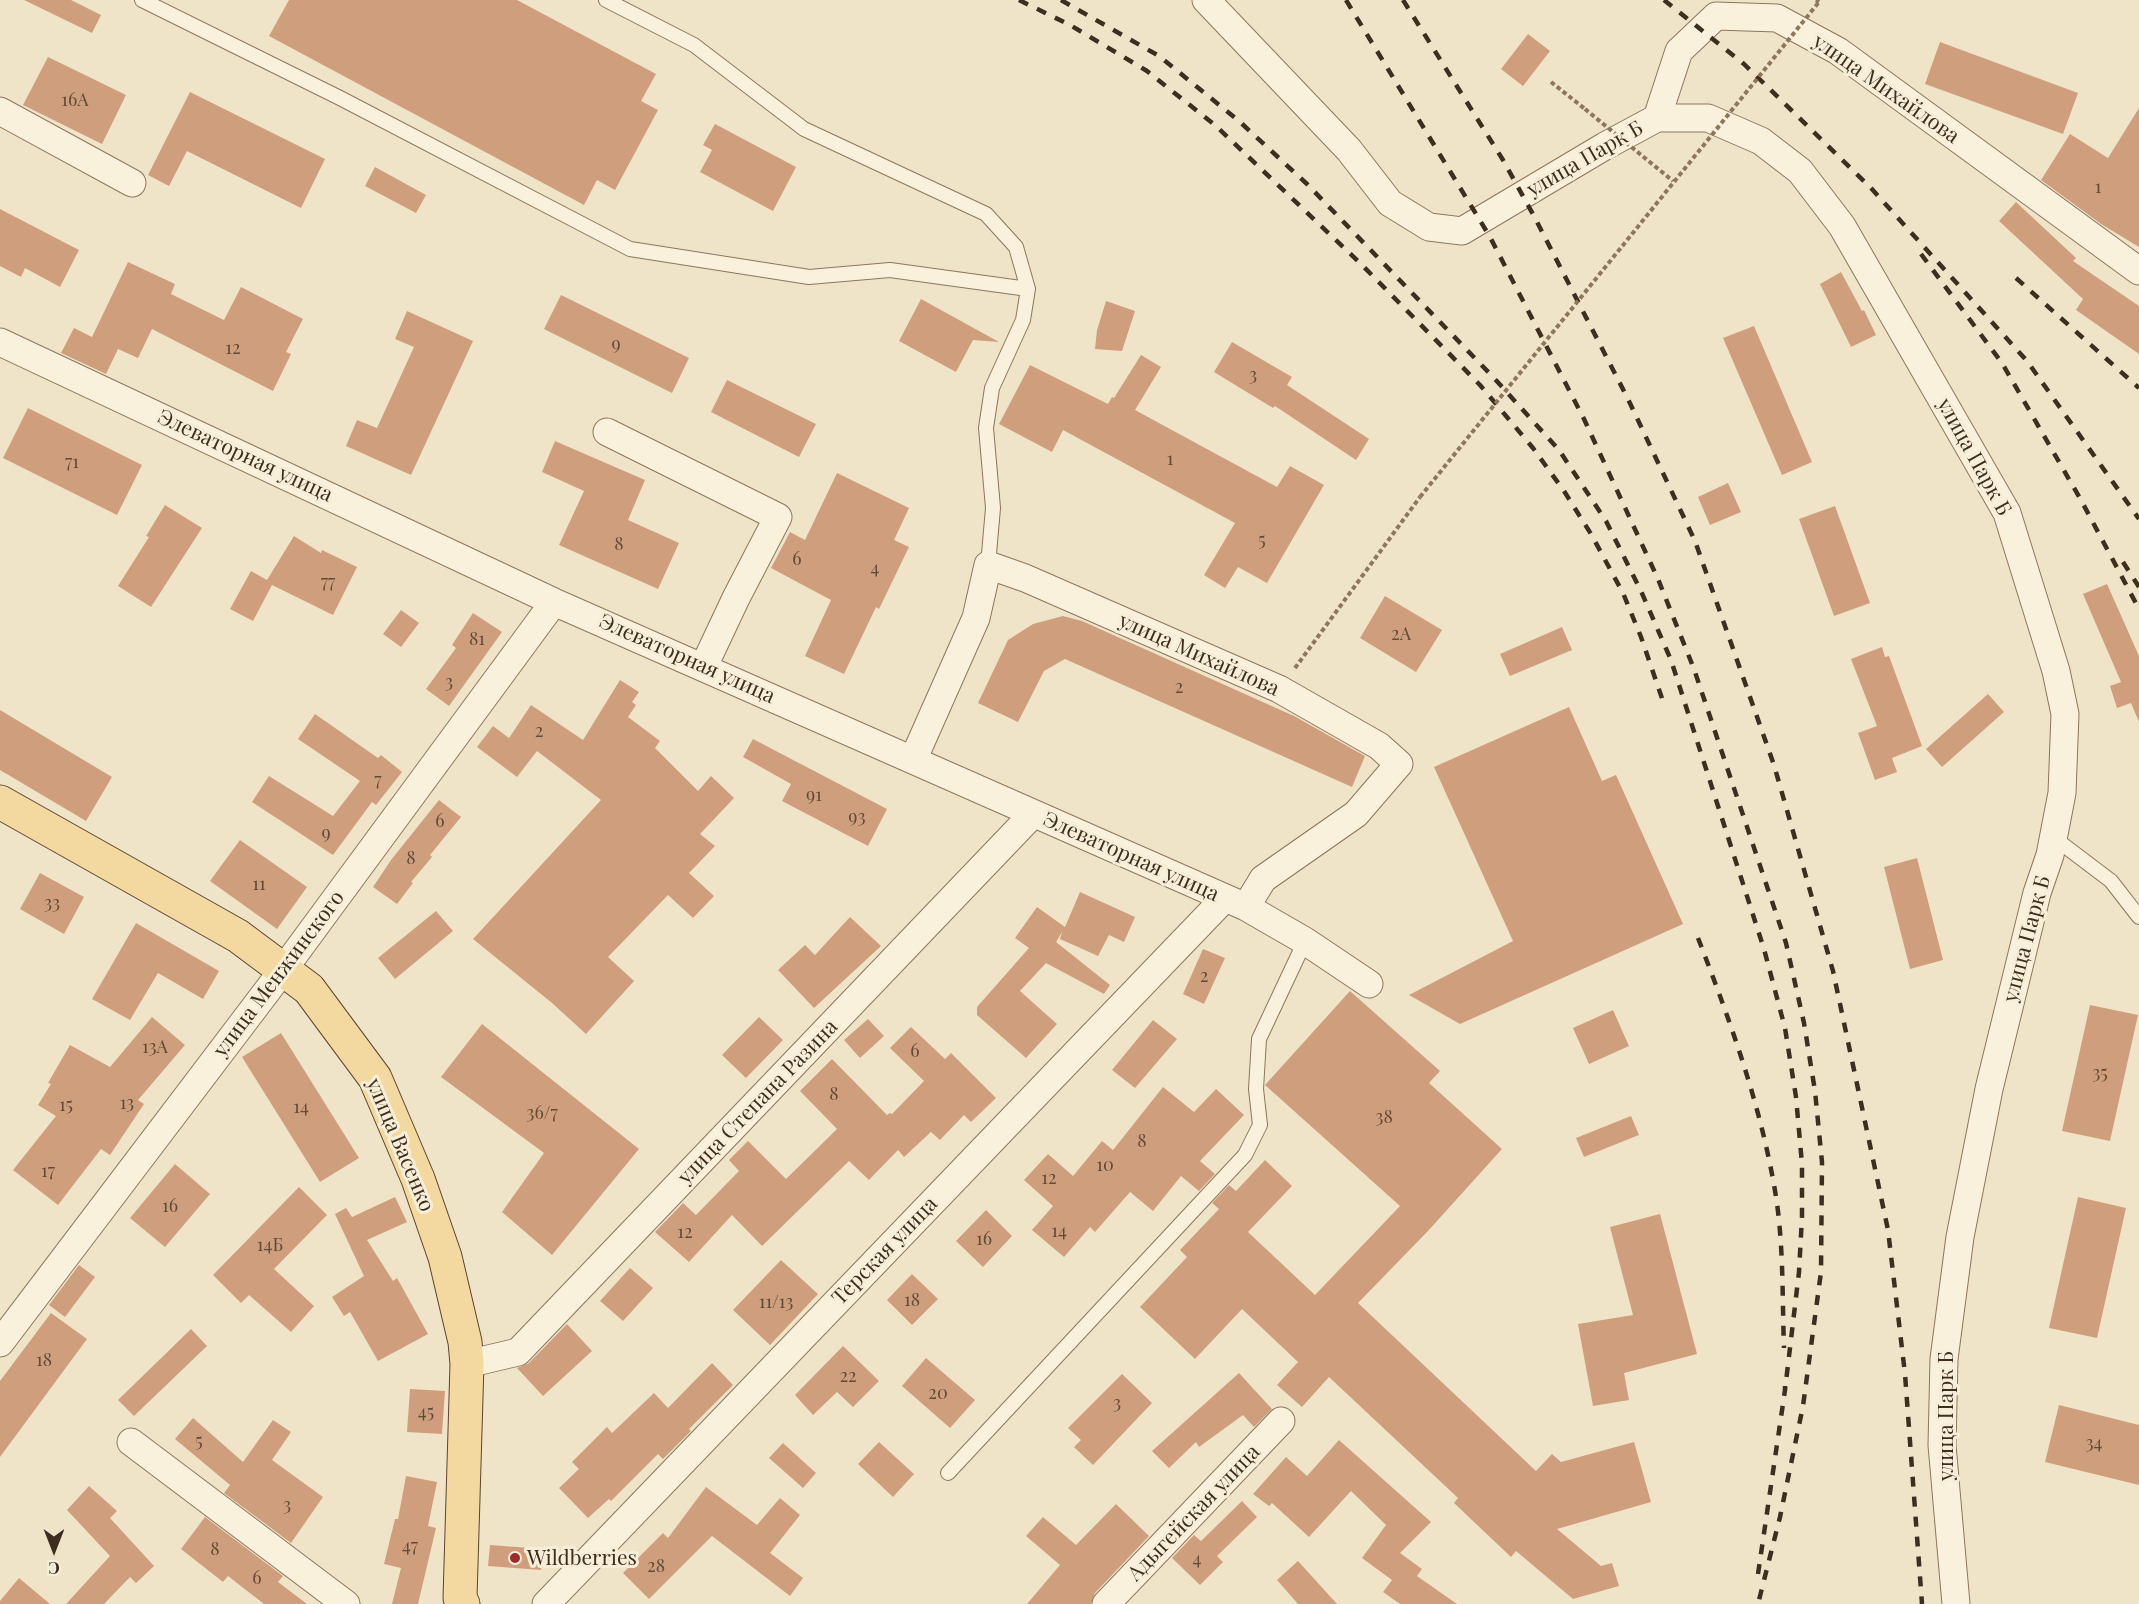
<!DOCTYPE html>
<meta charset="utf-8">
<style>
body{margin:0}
#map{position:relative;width:2139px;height:1604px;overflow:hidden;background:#f0e4c8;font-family:"Playfair Display",serif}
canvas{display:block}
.north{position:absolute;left:24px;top:1520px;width:60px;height:60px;-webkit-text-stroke:4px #f7eed8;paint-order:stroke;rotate:180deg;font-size:16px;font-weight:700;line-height:24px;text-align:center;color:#3d2e20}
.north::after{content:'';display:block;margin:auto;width:21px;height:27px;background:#3d2e20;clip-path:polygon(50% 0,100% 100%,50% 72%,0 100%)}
</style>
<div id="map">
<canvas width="2139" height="1604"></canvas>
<div class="north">С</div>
</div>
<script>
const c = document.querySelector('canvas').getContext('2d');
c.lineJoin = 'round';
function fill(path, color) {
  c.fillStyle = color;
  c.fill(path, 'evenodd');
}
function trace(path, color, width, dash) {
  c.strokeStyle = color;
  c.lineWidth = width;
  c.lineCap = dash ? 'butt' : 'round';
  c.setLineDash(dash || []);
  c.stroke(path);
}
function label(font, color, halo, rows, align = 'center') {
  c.font = font + ' "Playfair Display",serif';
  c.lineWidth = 6;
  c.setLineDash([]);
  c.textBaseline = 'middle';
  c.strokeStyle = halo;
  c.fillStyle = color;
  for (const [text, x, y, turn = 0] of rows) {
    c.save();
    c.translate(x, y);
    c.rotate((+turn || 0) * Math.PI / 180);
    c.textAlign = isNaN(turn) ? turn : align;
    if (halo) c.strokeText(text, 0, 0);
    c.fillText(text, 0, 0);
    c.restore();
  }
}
const building = new Path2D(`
 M24,0H71L101,15L92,33Z
 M289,0H517L656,74L641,101L658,110L615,190L597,180L584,205L269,36Z
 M1528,34L1550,51L1523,86L1501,69Z
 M1940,42L2078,93L2063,134L1925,84Z
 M48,57L126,95L102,144L23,105Z
 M190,92L325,159L301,208L187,151L169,186L148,175Z
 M2139,108V247L2101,224L2041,180L2070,134L2108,158Z
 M715,124L796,167L773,211L700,172L712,150L703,145Z
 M375,167L426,195L416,213L365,186Z
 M2016,202L2076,258L2073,261L2139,306V354L2076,310L2083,299L1999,221Z
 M0,209L79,250L60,287L25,268L21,277L0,266Z
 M128,262L175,284L171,294L224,320L241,287L303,319L286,352L291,354L273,391L152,329L138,358L118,349L106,374L61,353L74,328L92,337Z
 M1841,272L1862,311L1864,310L1876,335L1851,347L1820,284Z
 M561,295L689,358L672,393L544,329Z
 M921,299L999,342L973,340L956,372L899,341Z
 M1106,301L1135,311L1122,351L1095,349L1097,330Z
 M407,311L473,341L411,475L346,446L357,420L377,428L414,347L395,339Z
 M1754,326L1812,462L1782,475L1723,338Z
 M1232,342L1292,377L1287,385L1369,439L1356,460L1275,406L1273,408L1214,372Z
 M1141,355L1161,367L1135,410L1277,487L1290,466L1324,485L1267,583L1238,567L1225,588L1204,575L1235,523L1063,430L1052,452L999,424L1030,365L1108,404L1112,397L1114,398Z
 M727,380L816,424L799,457L711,412Z
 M28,408L142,465L117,515L3,458Z
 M555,441L645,480L628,520L679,543L658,589L559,545L584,491L542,472Z
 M837,473L909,508L894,540L909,547L879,609L876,607L844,674L805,656L831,600L771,568L790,532L805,540Z
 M1728,483L1741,512L1710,525L1698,497Z
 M165,505L202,528L151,607L118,586L149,537L146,536Z
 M1835,506L1870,603L1834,616L1799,519Z
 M294,536L321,553L322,550L357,567L333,615L272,585L253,621L230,609L251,571L267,580Z
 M2107,584L2139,656V722L2131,703L2117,708L2110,686L2121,682L2083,594Z
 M1385,596L1442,630L1416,672L1360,638Z
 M401,610L419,623L401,647L383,634Z
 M473,613L502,632L449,706L426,689L456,648L452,645Z
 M1063,616L1082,621L1294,716L1365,756L1352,787L1065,659L1044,671L1018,722L978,703L1008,640L1033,624Z
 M1562,627L1572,650L1510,676L1500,654Z
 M1882,647L1885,657L1889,656L1922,746L1892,758L1897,772L1875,780L1858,733L1877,726L1851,659Z
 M620,680L639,692L632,702L636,705L628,717L660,741L655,748L698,791L711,776L734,798L700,834L715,846L689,873L714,896L693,918L668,895L608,957L634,981L586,1034L552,1003L473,939L601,800L537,751L517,777L477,747L493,726L509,738L531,705L583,740Z
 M1988,694L2004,712L1942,767L1926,749Z
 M1569,707L1602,781L1616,775L1683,924L1460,1024L1409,995L1513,941L1434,767Z
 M0,710L112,777L86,821L0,770Z
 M315,714L378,758L381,755L402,772L376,805L372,802L333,855L252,802L269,776L333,816L360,781L298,739Z
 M753,739L887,809L868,846L782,801L791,784L743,757Z
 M439,800L461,817L430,855L432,857L411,882L413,883L397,904L373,887L391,860Z
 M240,840L307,887L277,929L210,881Z
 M1917,858L1943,960L1910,969L1884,867Z
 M40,873L84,897L64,934L20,909Z
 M1080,892L1135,917L1124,942L1109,935L1098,956L1060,939L1062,932L1056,942L1110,985L1104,994L1046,963L1020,991L1057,1024L1026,1058L977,1015V1007L1029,948L1015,938L1037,907L1065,927Z
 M436,911L453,931L395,979L378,958Z
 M850,917L881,946L814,1008L778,970L805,945L815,955Z
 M136,923L219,971L203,999L158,973L130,1020L92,999Z
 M1203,949L1225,958L1204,1004L1183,994Z
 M1350,991L1440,1071L1429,1083L1502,1149L1428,1231L1358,1303L1536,1471L1552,1454L1561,1462L1634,1442L1651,1502L1557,1529L1601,1566L1612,1563L1619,1586L1573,1599L1516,1551L1511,1557L1454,1503L1458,1498L1329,1377L1302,1407L1277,1385L1298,1362L1242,1309L1195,1359L1140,1307L1187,1257L1180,1250L1219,1209L1212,1203L1229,1185L1236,1191L1265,1160L1292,1186L1248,1232L1315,1295L1400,1206L1265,1085Z
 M2090,1005L2138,1015L2110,1141L2062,1131Z
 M1613,1010L1629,1046L1589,1064L1573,1028Z
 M152,1017L185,1045L138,1100L144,1104L110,1155L101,1149L58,1205L13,1170L56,1116L38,1105L51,1084L48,1083L70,1045L110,1067Z
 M759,1017L783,1040L746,1078L722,1055Z
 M868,1019L884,1036L860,1058L844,1040Z
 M1153,1020L1177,1039L1135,1088L1112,1070Z
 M482,1024L639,1149L552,1255L502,1212L544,1153L441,1077Z
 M911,1027L945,1059L951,1053L996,1098L971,1122L964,1115L940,1140L931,1132L904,1157L898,1150L869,1180L849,1161L762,1246L732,1215L689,1262L655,1232L683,1203L696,1215L739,1171L729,1160L748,1141L786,1179L837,1129L800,1091L832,1059L887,1115L890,1113L892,1114L924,1081L890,1048Z
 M281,1033L359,1158L320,1182L242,1057Z
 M1163,1087L1194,1112L1216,1089L1244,1115L1200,1161L1215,1174L1199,1191L1181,1176L1153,1211L1130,1192L1095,1232L1090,1227L1064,1257L1032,1230L1053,1206L1024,1180L1048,1154L1073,1176L1102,1141L1113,1150Z
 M1631,1116L1639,1135L1584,1157L1576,1138Z
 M175,1164L210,1194L165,1247L130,1218Z
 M299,1187L327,1215L274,1269L314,1306L291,1332L249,1295L241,1303L213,1275Z
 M395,1197L407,1222L367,1240L393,1281L397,1278L428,1334L378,1361L350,1312L344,1316L332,1297L364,1276L335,1214L346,1208L352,1217Z
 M2078,1197L2126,1208L2097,1338L2049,1328Z
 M986,1210L1012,1236L983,1267L956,1241Z
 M1660,1214L1697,1354L1624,1373L1629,1400L1593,1406L1578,1324L1633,1315L1610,1227Z
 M781,1260L818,1294L770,1345L733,1310Z
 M79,1265L95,1277L65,1317L49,1305Z
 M630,1268L653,1288L623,1321L600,1301Z
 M912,1274L938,1299L912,1325L887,1300Z
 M51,1313L87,1339L0,1457V1381Z
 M567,1324L592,1351L543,1396L517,1368L529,1363Z
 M191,1329L207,1346L134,1416L118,1400Z
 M843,1346L879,1381L853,1407L837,1392L813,1415L795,1395Z
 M926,1358L975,1400L950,1428L902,1386Z
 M712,1363L733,1385L689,1429L691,1431L663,1459L658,1454L611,1501L609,1499L588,1518L559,1488L579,1469L572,1462L607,1427L612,1433L654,1393L668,1408Z
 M1239,1373L1272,1409L1254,1427L1243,1415L1199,1447L1196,1442L1169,1468L1152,1451Z
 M1122,1374L1152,1403L1093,1465L1074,1447L1081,1440L1068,1428Z
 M410,1389L445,1391L442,1434L407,1432Z
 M2059,1405L2139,1425V1485L2045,1462Z
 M193,1418L243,1462L273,1420L291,1432L272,1460L323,1497L291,1543L224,1493L230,1485L175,1439Z
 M1339,1440L1431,1522L1400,1553L1422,1569L1417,1576L1457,1604H1400L1383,1592L1392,1580L1362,1558L1386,1525L1351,1491L1309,1537L1272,1503L1269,1506L1253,1494L1286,1457L1307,1476Z
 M879,1442L914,1474L893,1497L858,1464Z
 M783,1443L816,1473L803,1488L769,1458Z
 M406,1476L437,1482L428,1526L436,1528L418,1604H392L401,1568L384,1564L395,1519H398Z
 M89,1486L117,1511L110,1518L154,1566L136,1583L130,1577L104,1604H66L110,1556L67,1510Z
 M706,1487L757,1525L780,1498L800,1515L770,1553L803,1578L790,1596L712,1536L649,1599L623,1573L663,1533L668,1538Z
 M1242,1501L1257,1517L1217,1556L1223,1562L1200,1585L1172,1558L1194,1535L1201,1541Z
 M1116,1504L1149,1536L1095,1593L1091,1604H1027L1060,1565L1026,1536L1043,1517L1076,1545Z
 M205,1517L283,1576L278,1582L307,1604H264L228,1576L223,1582L181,1549Z
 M490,1545L543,1549L541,1570L488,1566Z
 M1298,1561L1337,1604H1298L1277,1580Z
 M19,1578L50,1604H0V1601Z`);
const path = new Path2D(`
 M1816,0L1819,2
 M1551,82L1585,109
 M1295,668L1420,497`);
const lane = new Path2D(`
 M142,0L340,98L630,249L809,277L890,270L1028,289
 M606,0L694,45L804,129L986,214L1016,247L1028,289L1023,320L992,388L986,428L993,508L988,565
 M2053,837L2111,881L2139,917
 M948,1473L1245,1155L1260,1125L1256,1089L1259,1039L1305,941`);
const street = new Path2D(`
 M1206,0L1349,150L1390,203L1429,227L1462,231L1605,146L1657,118H1708L1761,141L1800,171L1842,226L2007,513L2056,671L2065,714L2062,793L2050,855L2037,893L1989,1089L1960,1237L1944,1359L1942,1445L1956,1604
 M0,111L132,183
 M1657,118L1679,51L1716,16L1777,18L1838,51L2139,271
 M0,342L554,602L1246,907L1305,941L1369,984
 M607,432L778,517L736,598L704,666
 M913,760L976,618L988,565L1025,578L1279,689L1379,746L1399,764L1356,814L1263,879L1246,907
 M0,1343L283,970L554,602
 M467,1364L518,1352L1033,814
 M131,1442L346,1604
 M546,1604L1225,898
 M1106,1604L1281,1421`);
const primary = new Path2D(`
 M0,802L238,936L309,989L375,1078L418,1179L445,1257L465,1342L467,1364L460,1598L463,1604`);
const rail = new Path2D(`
 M1019,0L1070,25L1147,71L1216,126L1361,264L1480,385L1533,448L1564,491L1591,534L1623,593L1641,637L1665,707
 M1061,0L1159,56L1239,121L1307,184L1494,378L1559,450L1606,521L1641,591L1671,660L1764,949L1785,1028L1796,1097L1802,1164V1217L1799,1272L1785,1390
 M1346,0L1490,237L1584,419L1658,579L1694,669L1786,943L1804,1023L1815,1091L1822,1162L1821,1272L1803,1406L1780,1517L1758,1604
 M1403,0L1503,160L1535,218L1628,399L1695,541L1774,765L1833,971L1888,1230L1905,1374L1922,1604
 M1664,0L1744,64L1870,187L2027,361L2139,519
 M1921,254L2002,363L2081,500L2139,609
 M2016,278L2139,388
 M2123,562L2139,587
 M1698,938C1729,1018 1759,1100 1774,1185C1784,1239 1782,1294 1784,1348
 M1758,1574L1785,1390V1381`);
const pathBridge = new Path2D(`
 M1585,109L1673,181
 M1420,497L1819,2`);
const markers = [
 [515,1558,6,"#9e2a2b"]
];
const numberNames = [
 ["16А",75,100],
 ["1",2098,187],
 ["9",616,344],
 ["12",233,348],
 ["3",1253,375],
 ["1",1170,459],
 ["71",72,462],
 ["5",1262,540],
 ["8",619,544],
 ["6",797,559],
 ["4",875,568],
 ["77",328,582],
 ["2А",1401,634],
 ["81",477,639],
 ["3",449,682],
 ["2",1179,687],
 ["2",539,731],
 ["7",378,780],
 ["91",814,795],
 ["93",857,817],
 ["6",440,821],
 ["9",326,833],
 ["8",411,858],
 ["11",259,884],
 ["33",52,903],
 ["2",1204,976],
 ["13А",155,1047],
 ["6",915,1051],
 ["35",2100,1073],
 ["8",834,1094],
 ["13",127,1103],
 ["15",66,1105],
 ["14",301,1107],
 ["36/7",542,1113],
 ["38",1384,1117],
 ["8",1142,1141],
 ["10",1105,1165],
 ["17",48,1171],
 ["12",1049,1178],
 ["16",170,1206],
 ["14",1059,1231],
 ["12",685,1232],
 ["16",984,1239],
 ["14Б",270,1245],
 ["18",912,1300],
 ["11/13",776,1302],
 ["18",44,1360],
 ["22",848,1376],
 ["20",938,1393],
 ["3",1117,1403],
 ["45",426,1412],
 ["5",199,1441],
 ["34",2094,1443],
 ["3",287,1505],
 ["47",410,1546],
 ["8",215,1549],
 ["4",1197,1559],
 ["28",656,1566],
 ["6",257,1578]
];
const streetNames = [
 ["улица Михайлова",1886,89,35],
 ["улица Парк Б",1585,159,-30],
 ["Элеваторная улица",245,456,25],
 ["улица Парк Б",1974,457,61],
 ["улица Михайлова",1199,655,24],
 ["Элеваторная улица",687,659,24],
 ["Элеваторная улица",1131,857,24],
 ["улица Парк Б",2027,939,-75],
 ["улица Менжинского",279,974,-53],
 ["улица Степана Разина",758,1102,-46],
 ["улица Васенко",400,1145,67],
 ["Терская улица",885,1251,-46],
 ["улица Парк Б",1946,1416,-90],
 ["Адыгейская улица",1194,1513,-46]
];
const poiNames = [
 ["Wildberries",527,1558]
];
fill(building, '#cf9f7d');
trace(lane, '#8d765c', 16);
trace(street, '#8d765c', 29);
trace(primary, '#5b4430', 35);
trace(path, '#8d765c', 4, [4.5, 3]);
trace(lane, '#faf1dc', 14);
trace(street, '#faf1dc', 27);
trace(primary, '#f3d9a0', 33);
trace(rail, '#3d2e20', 4.5, [10, 10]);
trace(pathBridge, '#8d765c', 4, [4.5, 3]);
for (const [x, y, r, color] of markers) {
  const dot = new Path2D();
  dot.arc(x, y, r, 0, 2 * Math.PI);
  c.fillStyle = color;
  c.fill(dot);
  trace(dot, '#f7eed8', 2);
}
label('18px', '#624a37', null, numberNames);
label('21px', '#3d2e20', '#f7eed8', streetNames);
label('21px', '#3d2e20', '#f7eed8', poiNames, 'left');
</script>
